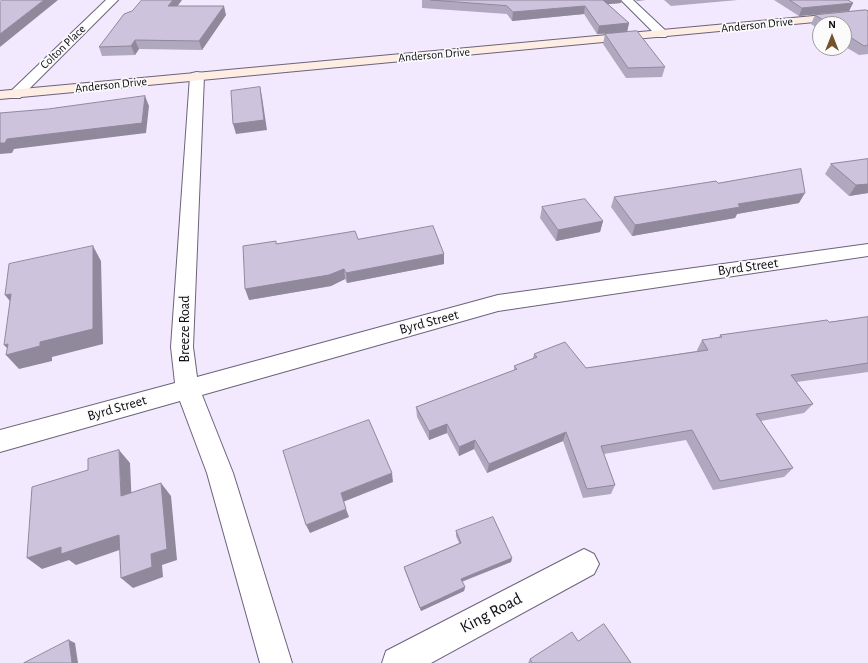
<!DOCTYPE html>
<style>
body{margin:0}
#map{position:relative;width:868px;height:663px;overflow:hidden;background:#f2e9ff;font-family:"Alegreya Sans",sans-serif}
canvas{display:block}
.north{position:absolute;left:812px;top:16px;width:40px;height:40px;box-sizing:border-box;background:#fbfbfb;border:1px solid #9c9b9e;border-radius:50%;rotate:0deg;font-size:11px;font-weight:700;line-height:16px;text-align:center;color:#0d0a12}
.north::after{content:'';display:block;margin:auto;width:14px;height:18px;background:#76512d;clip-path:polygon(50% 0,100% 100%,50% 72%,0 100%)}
</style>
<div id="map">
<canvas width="868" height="663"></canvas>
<div class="north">N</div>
</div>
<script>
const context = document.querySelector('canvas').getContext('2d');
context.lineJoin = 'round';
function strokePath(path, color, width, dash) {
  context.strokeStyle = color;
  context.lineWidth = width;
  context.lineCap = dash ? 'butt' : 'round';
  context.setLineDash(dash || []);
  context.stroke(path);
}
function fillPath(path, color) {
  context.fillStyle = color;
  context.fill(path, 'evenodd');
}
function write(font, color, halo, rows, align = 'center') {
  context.font = font + ' "Alegreya Sans",sans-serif';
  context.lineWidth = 3.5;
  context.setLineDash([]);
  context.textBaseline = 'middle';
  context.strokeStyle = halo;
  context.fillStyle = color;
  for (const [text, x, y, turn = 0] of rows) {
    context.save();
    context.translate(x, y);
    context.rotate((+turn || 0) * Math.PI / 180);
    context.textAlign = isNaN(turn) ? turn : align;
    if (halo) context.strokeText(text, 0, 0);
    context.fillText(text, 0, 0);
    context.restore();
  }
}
const street = new Path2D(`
 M106,0h12l-98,98h-10l-2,-3 2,-3z
 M621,0h12l33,31 2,3 -2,3h-8z
 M197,72l5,1 2,3 -11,271 4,30 301,-82 370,-51v12l-370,55 -296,84 31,78 59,190h-32l-53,-190 -27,-72 -180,51v-22l175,-47 -4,-36 19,-271 2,-3z
 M584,549l10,5 5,10 -5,10 -163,89h-49l4,-12z`);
const secondary = new Path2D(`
 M868,11v6l-868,82v-8z`);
const wall = new Path2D(`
 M422,0h200l-1,3 -13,1 21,19 -2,9 -30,2 -13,-20 -72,7 -5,-7 -85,-6z
 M664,0h74l-67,6z
 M774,0h74l5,3 -4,8 -50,5z
 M177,6l49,9 -24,35 -63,-1 -4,6 -33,1 -3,-9z
 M868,11v43l-9,1 -15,-9v-22h-24v6l-9,-6 4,-9z
 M605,34l60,33 -3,10 -36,1 -23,-34z
 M868,159v34l-19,3 -24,-22 6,-10z
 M718,183l81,20 -62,11 -2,4 -103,18 -21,-29 3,-10z
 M542,207l61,14 -3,11 -44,9 -16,-23z
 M358,239l86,25 -97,19 -2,-4 -14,7 -82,14 27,-59v3z
 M868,317v55l-71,10 16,22 -9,9 -43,8 32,47 -9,9 -71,13 -27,-50 -82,14 11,31 -4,9 -28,4 -20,-57 -76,32 -13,-24 -15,7 -12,-23 -18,7 -12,-23 -1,-10 98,-37v-4l19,-8 1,-4 52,14 111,-17v-1l5,-10 17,-3 1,-2 109,-13z
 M456,531l56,27 -1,4 -49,20 3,5 -1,4 -43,20 -16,-40 -1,-4 55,-24 -3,-7z
 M578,641l53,22h-103l2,-4z`);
const shadedWall = new Path2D(`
 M44,0h14l-58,47v-13z
 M173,0h9l-11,15 -3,-9z
 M599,0h23l-1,3 -23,2z
 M637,0h9l-10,1z
 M853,3l-4,8 -50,5 3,-8z
 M224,6l2,9 -24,35 -3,-9z
 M585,6l-1,8 -72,7 1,-9z
 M629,23l-2,9 -30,2 2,-8z
 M135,40l4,9 -4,6 -4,-9z
 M260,87l2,10 5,33 -31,4 -3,-10z
 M145,96l4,10 -3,27 -132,16 -2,4 -12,1v-11l7,-4z
 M868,184v9l-19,3 7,-11z
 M805,193l-6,10 -62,11 -2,4 -103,18 3,-11 103,-21z
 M603,221l-3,11 -44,9 2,-11z
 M93,246l8,15 2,83 -51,13v4l-33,8 -13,-14 6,-2 -8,-8 4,-1 32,-2z
 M444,254v10l-97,19 -1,-10z
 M344,269l1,10 -14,7 -82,14 -4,-11z
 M11,294l6,16 -12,-15z
 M447,424v9l-18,7v-9z
 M566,432l-3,9 -76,32 2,-9z
 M475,440l-1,9 -15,7v-9z
 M119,450l11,13 2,45 -11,-12z
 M392,473l1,9 -50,20 -2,-9z
 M161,483l10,13 6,64 -15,5 1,12 -30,11 -12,-10z
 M346,509l3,8 -39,16 -4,-8z
 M119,535l12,11 -55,19 -7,-5 -27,9 -15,-11 34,-11z
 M512,558l-1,4 -51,20 1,-3z
 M465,587l-1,4 -43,20 -1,-3z
 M69,640l6,3 3,20h-6z`);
const building = new Path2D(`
 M2,0h42l-44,34v-32z
 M142,0h31l-5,6h56l-25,35 -64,-1 -4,6 -32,1 25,-33 8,-3z
 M431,0h172l26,23 -30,3 -14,-20 -72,6 -6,-6z
 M790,0h58l5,3 -51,5z
 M866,10l2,1v34l-4,1 -20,-13v-9h-14l-15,-9z
 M637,31l28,36 -37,1 -23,-34z
 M260,87l4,33 -31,4 -2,-33z
 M145,96l-3,27 -135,16 -2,4h-5v-30l48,-4z
 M868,159v25l-12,1 -25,-21z
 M801,169l4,24 -67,11 2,3 -105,18 -21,-28 102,-16 2,2z
 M585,199l18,22 -45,9 -16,-23z
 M433,226l11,28 -98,19 -2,-4 -15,6 -84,14 -2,-43 33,-5v3l79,-13 3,8z
 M93,246v83l-53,13v4l-34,9 2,-11 -4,1 7,-51 -6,1 4,-31z
 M868,317v46l-77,12 22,29 -57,10 37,54 -73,13 -28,-51 -91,16 14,39 -28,4 -21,-57 -77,32 -14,-24 -16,7 -12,-23 -18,7 -13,-24 101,-38 -3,-3 23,-9 -3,-3 31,-12 21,26 122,-18 -6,-10 20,-3 -2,-2 107,-15 2,2z
 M369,420l23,53 -51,20 5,16 -40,16 -23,-74z
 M119,450l2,46 40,-13 6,66 -16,5 1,13 -31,11 -2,-43 -58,19v-7l-34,11 5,-71 56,-17v-11z
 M493,517l19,41 -51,21 4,8 -45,21 -16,-41 57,-24 -5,-12z
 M604,624l27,39h-99l-2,-4 42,-27 6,9z
 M69,640l3,23h-48z`);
const farStreetnames = [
 ["Anderson Drive",757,25,-6],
 ["Colton Place",63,47,-44],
 ["Anderson Drive",434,55,-5],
 ["Anderson Drive",111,85,-6]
];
const streetNames = [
 ["Byrd Street",748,267,-8],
 ["Byrd Street",429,322,-15],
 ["Breeze Road",185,329,-90],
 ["Byrd Street",117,408,-16]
];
const nearStreetnames = [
 ["King Road",491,613,-28]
];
strokePath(street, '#6c637a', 2);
strokePath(secondary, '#6c637a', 2);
fillPath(street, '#fff');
fillPath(secondary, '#fdede2');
fillPath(wall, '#b0a8be');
fillPath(shadedWall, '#90889b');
fillPath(building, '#cdc3dd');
strokePath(building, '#90889b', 1);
write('12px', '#0d0a12', '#fbfbfb', farStreetnames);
write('14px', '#0d0a12', '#fbfbfb', streetNames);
write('17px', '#0d0a12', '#fbfbfb', nearStreetnames);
</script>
